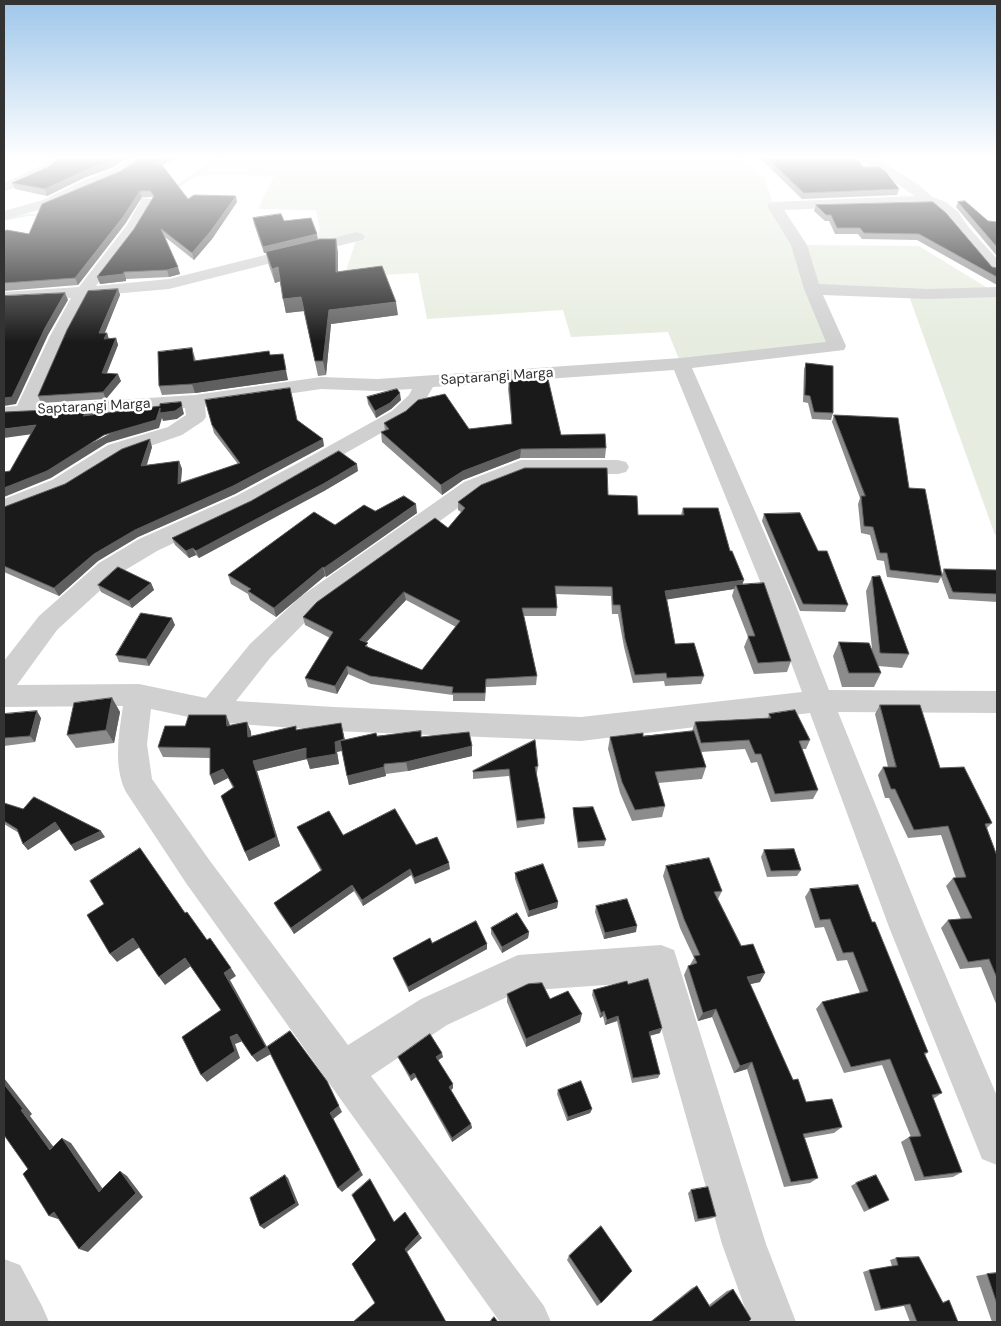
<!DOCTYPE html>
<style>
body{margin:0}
#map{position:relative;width:1001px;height:1326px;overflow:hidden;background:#fff;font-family:"DM Sans",sans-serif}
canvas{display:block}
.frame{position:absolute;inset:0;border:5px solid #333;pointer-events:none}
</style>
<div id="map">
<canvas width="1001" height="1326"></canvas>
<div class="frame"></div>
</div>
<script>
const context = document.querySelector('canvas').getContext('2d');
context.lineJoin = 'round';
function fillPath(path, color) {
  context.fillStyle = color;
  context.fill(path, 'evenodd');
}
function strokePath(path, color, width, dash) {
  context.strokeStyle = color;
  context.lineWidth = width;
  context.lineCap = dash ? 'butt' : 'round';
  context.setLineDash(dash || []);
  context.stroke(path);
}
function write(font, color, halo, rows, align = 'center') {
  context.font = font + ' "DM Sans",sans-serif';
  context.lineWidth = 5;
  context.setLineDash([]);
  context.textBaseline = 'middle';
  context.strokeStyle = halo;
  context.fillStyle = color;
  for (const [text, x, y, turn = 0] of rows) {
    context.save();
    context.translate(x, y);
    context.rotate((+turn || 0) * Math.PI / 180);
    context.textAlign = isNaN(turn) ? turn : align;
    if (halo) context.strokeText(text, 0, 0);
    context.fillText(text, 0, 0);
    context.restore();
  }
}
const green = new Path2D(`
 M224,156h516l24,21 10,29 25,39 120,1 75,46h3v243h-2l-87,-242 -95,-4 24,57 -156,18 -13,-32 -97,5 -8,-27 -136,9 -9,-46 -74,4 13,-40 -42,9 5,-18 -4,-18 -58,-1 16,-33 -61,-2 -21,4 16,-13z`);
const stream = new Path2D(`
 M220,156h6l-46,31 -49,17 -4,-1 49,-18z
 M49,213h2v2l-23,1 -24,5v-2l24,-5z`);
const minor = new Path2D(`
 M54,156h15l-19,16 -46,20v-9l36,-17z
 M137,156h16l-31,20 -25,9 -44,21 -49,14v-9l39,-11 44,-21 25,-9z
 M856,156h16l46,28 14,13 14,5 12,10 12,17 27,30v15l-6,-2c-10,-12 -21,-23 -31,-36 -12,-14 -17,-25 -34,-32l-142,6 23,35 12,39 109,5 69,-2v10l-69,2 -105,-4 23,51 -2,4 -152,18 98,223 39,99 168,1v22l-159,-1 87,215 72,169v69l-15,-6 -93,-232 -79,-214 -229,28 -247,-10 -122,-9 -61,-13 -4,35 5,35 58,82 138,184 73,-46 97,-44 143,-10 13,5 92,294 30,78h-46l-28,-78 -74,-262 -128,9 -73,34 -76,51 173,230 7,16h-51l-314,-439 -60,-91c-13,-26 -7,-58 -3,-86l-119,1v-46l35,-45 60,-53 40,-24 97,-43 64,-34 92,-51 17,-16 3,-6 -35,2 -56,-2 -116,17 1,11 -3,4 -21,14 -58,20 -56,35 -64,24v-15l48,-19 56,-35 60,-18 18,-12 -1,-7 -181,11v-12l13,-1 33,-70 21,-38 -67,4v-10l75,-5 48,-62 15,-26h10l2,3c-15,31 -38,56 -58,84l73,-7 188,-47 5,2 3,3 -3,3 -193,49 -80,7 -21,40 -30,69 157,-10 126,-18 56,2 304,-21 145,-16 -22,-53 -13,-44 -24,-39 2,-3 5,-1 141,-6zM674,370l90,221 38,101 -221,25 -247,-10 -98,-6 34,-43 48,-49 162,-117 44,-18h94l8,-2 3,-5 -3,-5 -8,-2h-97l-57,22 -164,115 -50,47 -44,54 -67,-14 -122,1 40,-55 60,-55 40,-24 95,-45 154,-87 18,-17 9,-15z
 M4,1259l16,6 22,41 7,16h-45z`);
const wall = new Path2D(`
 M757,156h98l8,11 36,22 -2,6 -95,4 -36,-35z
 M162,166l26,33 49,3 -25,37 -18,21 -29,-23 15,37 -11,3 -43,2v2l-26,3 53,-86 -1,-1h-10l-17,27 -47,61 -74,6v-60l25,3z
 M48,167l63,1 -25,9 -39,19 -32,-7 -3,-6z
 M933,202l59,65 5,1v17l-80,-45 -55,-1 -4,-5h-23l-6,-13h-4l-11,-10 2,-6z
 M958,202l30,19 9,1v34l-41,-49z
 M253,218l31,3 34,19 20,12v19l60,44 -67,9 -5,51 -8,1 -14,-65 -18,2 -6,-32 -5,2 -6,-17 -3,-13h-2l-10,-29z
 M118,289l2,6 -16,38h3l2,6 7,-1 2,7 -11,28 14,8 -15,18 -65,4 -3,-7z
 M192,348l4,13 74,-6 18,25 -93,13 -33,2 -3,-9z
 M806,363l27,50 -2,7 -19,-1 -4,-16 -5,-1 1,-33z
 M509,380l52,55 45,13 -1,10h-85l-57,22 -21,15 -60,-53 -1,-10 4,-1 -1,-8 85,6 43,-5 -4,-35z
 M367,397l34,3 -10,9 -15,9 -8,-14z
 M205,400l92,20 27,26 -89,48 -97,43 -40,24 -39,35 -55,-24v-65l61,-23 87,-37 -5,18 32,-4 3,8 -1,13 57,-18 -24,-31z
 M834,415l75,73 33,86 2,-5 53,1v32l-48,-3 -8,-22 -3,6 -51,-6 -3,-16 -7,-1 -7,-25 -9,-2 -3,-29 2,-6 -28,-76z
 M358,471l-34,20 -125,67 -3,-3 -7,3 -14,-13 -3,-7z
 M608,495l30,20h43l2,-7 47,43 12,33 49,77 -4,11 -33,2 -10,-27 4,-10 -16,-41 2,-7 -67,10 8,45 29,32 -3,8 -36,2 -1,-5 -31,2 -9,-36 -6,-33h-6l-1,-18 -55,-2 1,14 -1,8h-32l13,60 -1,9 -50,2 -1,14h-32v-6l-82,-11 -23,-10 -11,20 -29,-7 -3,-9 25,-40 -25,-13 -2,-8 145,-89 13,-16 -3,-2v-8zM406,600l50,27 -34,43 -54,-23 -2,-5z
 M375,511l42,2 -91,64 -1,-1 -49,41 -26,-17 -2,-6 -17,-10 -3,-9 107,-50z
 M764,514l54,37 30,54 -3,7 -45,-1 -38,-90z
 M872,577l37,77 -7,14 -24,-2 3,7 -7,14h-32l-9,-31 6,-14 33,7 -6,-58z
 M151,583l3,7 -22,18 -31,-16 -3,-7z
 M175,625l-26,41 -30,-4 -3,-7z
 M112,698l8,14 -6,31 -38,5 -9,-13z
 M880,705l112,118 -5,5 10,28v150l-16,-39 -21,2 -19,-41 7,-8 13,-1 -15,-33 7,-8h3l-15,-43 -33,3 -19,-40h-4l-7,-23 5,-8h5l-13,-53z
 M4,714l37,4 -6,24 -31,4z
 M769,714l41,26 -4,9h-4l16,41 -5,9 -42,3 -14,-40 -6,1 -6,-14 -44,3 5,15 -4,12 -44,4 7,23 -3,11 -30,4 -12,-28 -12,-44 2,-12 33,-1 49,-5 3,-9 73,-4z
 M247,722l4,10v4l46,-6 48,10 32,-4 44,1 51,9v10l-64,15 -22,3v2l-37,9 -7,-34 -5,1 2,12 -29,5 -3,-10 -50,12 23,75 -31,15 -4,-9 -12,-64 -5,-10 -14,7 -4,-27 -47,-1 -5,-10 72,-22z
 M538,766l-1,7h-1l9,45 -1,6 -27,4 -8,-52 -36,3v-8z
 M4,803l101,34 -30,14 -15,-22 -32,21 -5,-6 -4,-11 -15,-9z
 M573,808l33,32 -2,6 -26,2 -5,-34z
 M297,827l46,8 73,10 34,24 -35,15 -4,-9 -48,31 -9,-15 -60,43 -17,-25 -3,-6 47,-32 -21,-38z
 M764,850l37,20 -4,6 -30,1 -6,-20z
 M666,866l56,25 -4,8 42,83 -10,2 43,96 13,22 36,25 -8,6 -29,5 13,40 -8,5 -26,4 -37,-118 -13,4 -22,-56 -14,4 -14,-46 4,-9 2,-1 4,-7 -14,-30 -17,-52z
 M515,873l43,29 -1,6 -29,9 -13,-38z
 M810,889l62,33 56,130 -3,3 17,38 -9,6 29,73 -9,5 -38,4 -14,-39 8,-5h2l-29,-72 -38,8 -28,-64 6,-7 38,-9 -13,-33 -10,1 -13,-34 -9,1 -10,-31z
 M596,906l40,26 -32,7 -9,-27z
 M491,928l38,4 -1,6 -26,15 -11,-19z
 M432,943l55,1v5l-78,43 -14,-29 -2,-5z
 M628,984l32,49 -10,3 10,38 -2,4 -26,5 -15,-62 -12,4 -2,-9 -3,2 -8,-23 1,-5z
 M507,994l73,28 -54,25 -19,-45z
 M398,1057h45l-5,3 15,28 -2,2 20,34 1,4 -20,14 -36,-65 -5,4 -11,-20z
 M558,1090l34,19 -2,4 -23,8 -10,-27z
 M856,1183l33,17 -25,12 -13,-26z
 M691,1190l25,26 -3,2 -18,4 -7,-29z
 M569,1256l32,47 -4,3 -30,-46z
 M896,1258l47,44 6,-2 9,22h-48l-6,-16 -29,5 -12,-39 6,-2 23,-4 -2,-6z
 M997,1273v49h-5l-16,-46 11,-2z
 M697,1286l12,19 18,-14 6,-2 15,33h-98l42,-34z`);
const shadedWall = new Path2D(`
 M119,156h13l-21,12 -25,9 -39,19 -2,-7 39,-18z
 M166,156h14l-27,14 -1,-6z
 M140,191l2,6 -17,27 -47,61 -3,-7z
 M236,196l1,6 -25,37 -18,21 -2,-7z
 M317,234l1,6 -54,13 -1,-6z
 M336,239l2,13v33l-2,-13z
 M178,267l2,7 -11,3 -2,-7z
 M278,267l3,14 -6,2 -3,-14z
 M124,272l2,7v2l-26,3 -3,-7z
 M118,289l2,6 -18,45 -3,-7z
 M65,293l3,7 -20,35 -32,69 -12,2v-8z
 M301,297l3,14 -18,2 -3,-14z
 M396,302l2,13 -67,9 -5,51 -3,-14 6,-51z
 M107,333l2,7 -5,-1z
 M116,338l2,7 -14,35 -2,-7z
 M286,370l2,10 -93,13 -3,-9z
 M118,374l3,7 -15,18 -3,-7z
 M400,393l1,7 -10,9 -15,9 -1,-7z
 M181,402l3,12 -7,5 -14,2 -1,-3 -3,10 -52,15 -56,35 -47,19v-9l156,-80z
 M90,408l3,7 -10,1z
 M36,425l4,8 -36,5v-9z
 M150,439l2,8 -8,26 -3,-7z
 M323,439l1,7 -89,48 -97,43 -40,24 -39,35 -5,-8 40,-34 41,-24z
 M521,449l-1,9 -57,22 -21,15 -1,-10 22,-14z
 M179,461l3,8 -2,22 -2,-7z
 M357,464l1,7 -34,20 -125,67 -3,-7z
 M416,504l1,9 -91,64 -2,-9z
 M193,548l3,7 -7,3 -3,-7z
 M323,567l2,9 -49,41 -2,-9z
 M744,580l-3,8 -5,-3 -2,4 -70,11 1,-9z
 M151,583l3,7 -22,18 -3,-7z
 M404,592l2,8 -45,48 -1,-8z
 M172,618l3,7 -26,41 -3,-7z
 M347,666l1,8 -11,20 -2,-8z
 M112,698l8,14 -6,31 -8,-13z
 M37,711l4,7 -6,24 -5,-6z
 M226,715l4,10 -3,1z
 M247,722l4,10 1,15 -4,-10z
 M341,723l6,26 -10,3 2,12 -29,5 -3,-10 -50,12 23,75 -31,15 -4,-9 8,-91 82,-19z
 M472,746v10l-64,15 -2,-9z
 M384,767l2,9 -37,9 -2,-9z
 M223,769l5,9 -14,7 -4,-10z
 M55,822l5,7 -32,21 -5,-6z
 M101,831l4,6 -30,14 -4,-6z
 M449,863l1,6 -35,15 -1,-6z
 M410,869l1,6 -48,31 -1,-6z
 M352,885l2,6 -60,43 -3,-6z
 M558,902l-1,6 -29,9 1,-6z
 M637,926l-1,6 -32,7 1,-6z
 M529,932l-1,6 -26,15v-6z
 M133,938l7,9 -23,15 -7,-8z
 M487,944v5l-78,43 -1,-5z
 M185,958l6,8 -26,19 -6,-8z
 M231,968l5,8 -6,4 41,74 -14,8 -5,-6 -28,-83z
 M765,973l-5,9 -18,4 5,-9z
 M716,1009l-4,8 -14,4 5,-8z
 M604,1011l-1,5 -3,2 1,-5z
 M582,1014l-2,8 -54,25v-8z
 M618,1016l-1,5 -12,4 2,-5z
 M662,1028l-2,5 -13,3 2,-4z
 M237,1034l6,7 -8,3 5,14 -33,24 -6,-7 29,-38z
 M442,1053l1,4 -6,4 -1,-4z
 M752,1062l-5,7 -13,4 6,-7z
 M414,1073l2,4 -5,4 -1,-5z
 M4,1078l28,36 -2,2 29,38 -9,-4 -29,-40 -17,-26z
 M453,1084v4l-3,3 -1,-4z
 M330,1088l12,24 -9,7 30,56 -21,17 -4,-4 -8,-75z
 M592,1109l-2,4 -23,8 1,-4z
 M471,1124l1,4 -20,14v-4z
 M62,1138l9,5 36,52 -8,-3z
 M120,1171l7,5 16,21 -55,55 -9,-3z
 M285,1175l3,3 11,27 -35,24 -4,-3z
 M54,1212l9,3 -5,4 -9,-3z
 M419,1234l3,4 -15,14 39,70 -41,-73z`);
const building = new Path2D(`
 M63,156h56l-10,6 -25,9 -39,18 -33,-6 36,-16 12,-9z
 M143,156h23l-14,8 10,1 26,34 6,-4 42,1 -26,36 -18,21 -31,-24 17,38 -11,3 -43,2 -1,2 -26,3 37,-48 20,-33 -4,-5h-10l-17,26 -48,61 -71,5v-52l3,-1 22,4 13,-30 79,-33z
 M765,156h90l8,11h16l6,4 14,18 -95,4z
 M965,201l23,20 9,1v25l-39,-45z
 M933,202l13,11 46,54 5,1v9l-78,-43 -55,-1 -4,-5h-23l-6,-13h-5l-10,-10z
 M281,214l3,7 27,-3 6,16 -54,13 -10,-29z
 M320,239h16v33l46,-6 14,36 -67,8 -6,51h-8l-14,-64 -18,2 -5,-32 -6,2 -6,-17z
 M118,289l-19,44h8l-3,6 12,-1 -14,35 16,1 -15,18 -65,4 29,-66 21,-39z
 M65,293l-20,35 -33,69 -8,1v-102z
 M192,348l2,13 75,-10 1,4 13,-1 3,16 -94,14 -33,2 -1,-34z
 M806,363l27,3v47l-19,-1 -4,-16 -5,-1z
 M548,379l13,56 44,-1 1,14 -85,1 -58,22 -22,14 -60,-53 8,-3 -5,-6 22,-12 12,-11 27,-6 24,35 43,-5 -3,-44z
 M290,388l7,32 26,19 -90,47 -98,44 -41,24 -40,34 -50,-22v-59l61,-23 57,-35 28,-10 -9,27 38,-5 -1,23 62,-21 -28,-38 -7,-25z
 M397,389l3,4 -10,10 -15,8 -8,-14z
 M181,402l1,4 -7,5 -15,2v-5l-4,12 -52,15 -57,36 -43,17v-16l6,-1 26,-46 -32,4v-17l86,-4 -7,8 77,-10v-2z
 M834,415l64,3 11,70 16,1 17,87 -52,-6 -3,-17h-7l-7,-26 -9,-1 -3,-30h4z
 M339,451l18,13 -34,20 -127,67 -3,-3 -7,3 -14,-13 79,-37z
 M525,468h82l1,27 29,1 1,19h46l-1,-7h35l12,43h2l12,29 -79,11 10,53 19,-1 10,33 -37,2 -1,-5 -31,2 -10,-36 -5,-34h-7l-1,-18 -57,-1 2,22h-35l15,68 -51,3 -1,14h-33l1,-6 -83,-11 -23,-10 -12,20 -30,-8 28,-46 -30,-15 14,-15 118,-84 13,10 17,-20 -7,-6 23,-17zM404,592l56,29 -38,49 -57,-24 3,-3 -8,-3z
 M404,496l12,8 -92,64 -1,-1 -49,41 -26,-17 3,-2 -23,-14 86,-63 21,13 29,-20 11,6z
 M800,513l18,38h9l21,54 -45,-1 -39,-90z
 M118,567l33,16 -22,18 -31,-16z
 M944,569l53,1v24l-44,-2z
 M880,576l29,78 -29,-1 -8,-76z
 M764,583l27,78 -33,2 -10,-27h7l-19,-51z
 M141,613l31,5 -26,41 -30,-4z
 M839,642l30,1 12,30h-32z
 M112,698l-6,32 -39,5 7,-32z
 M880,705h40l20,63 24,-1 28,56 -7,1 12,32v122l-8,-19 -21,3 -20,-42 24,-2 -19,-40 13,-1 -18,-51 -34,4 -19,-41h-4l-8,-22h13z
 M795,710l15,30 -11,1 19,49 -43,4 -14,-40h-6l-6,-14 -48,3 -6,-21 76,-4 -2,-4z
 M37,711l-7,25 -26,2v-24z
 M189,715h37l1,11 20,-4 1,15 48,-11v4l45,-7 3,16 -9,3 1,12 -30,5v-11l-53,13 23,76 -31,15 -24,-56 13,-9 -11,-18 -13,6v-27l-52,-1 7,-21h20z
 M421,731v6l48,-5 3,14 -66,16 -22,2v3l-37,9 -7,-35 36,-8 1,3z
 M694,731l12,36 -51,5 10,34 -30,4 -13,-28 -12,-45 33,-4v3z
 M535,740l3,26 -3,1 10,51 -28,3 -8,-52 -36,3v-1z
 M34,797l67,34 -30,14 -16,-23 -32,22 -6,-15 -13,-8v-18l19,6z
 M593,807l13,33 -28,2 -5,-34z
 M395,809l21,36 21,-8 12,26 -35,15 -4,-9 -48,31 -10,-15 -61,43 -17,-25 48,-33 -25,-43 32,-16 14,24z
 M140,848l45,65 2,-1 20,28 3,-2 21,30 -7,5 42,74 -14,9 -15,-22 -7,3 5,14 -34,24 -19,-38 39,-27 -36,-52 -26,19 -26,-39 -23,16 -23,-39 17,-11 -14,-23z
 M794,849l7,21 -30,1 -7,-21z
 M709,858l13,33 -8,1 27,54 12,-2 12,29 -18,4 46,103 5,-1 8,23 26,-3 10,28 -39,7 15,44 -27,4 -39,-120 -12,4 -24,-57 -13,4 -15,-47 9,-3 -3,-7 6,-1 -16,-36 -18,-53z
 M543,864l15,38 -29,9 -14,-38z
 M858,885l14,37h3l53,130 -4,1 18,40 -10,2 30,77 -38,5 -15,-40 12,-1 -31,-77 -39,8 -29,-65 46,-11 -15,-39 -10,1 -13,-34 -10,1 -10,-31z
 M627,899l10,27 -32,7 -9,-27z
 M517,913l12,19 -27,15 -11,-19z
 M476,921l11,23 -79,43 -15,-29 37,-20 2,5z
 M648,979l14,49 -13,4 11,42 -27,4 -15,-62 -11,4 -3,-9 -3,2 -8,-23 34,-9 1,3z
 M542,983l8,16 18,-8 14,23 -56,25 -19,-45 21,-10z
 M290,1031l37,50 12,25 -9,7 30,57 -22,18 -71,-141z
 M430,1034l12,19 -6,4 17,27 -4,3 22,37 -19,14 -38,-65 -4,3 -12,-19z
 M581,1081l11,28 -24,8 -10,-27z
 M4,1084l19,25 -2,1 29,40 12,-12 37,54 21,-21 16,22 -57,56 -25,-37 -5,4 -26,-42 5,-5 -24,-34z
 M285,1175l11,28 -36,23 -10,-28z
 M876,1175l13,25 -20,9 -13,-26z
 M370,1179l24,43 11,-10 14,22 -14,15 41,73h-93l22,-19 -23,-39 24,-24 -24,-45z
 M708,1187l8,29 -18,3 -7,-29z
 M601,1226l31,45 -31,32 -32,-47z
 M919,1257l24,46 6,-3 9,22h-41l-7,-18 -29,5 -12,-39 29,-5 -2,-7z
 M997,1273v31l-10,-30z
 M697,1286l13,21 23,-18 18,30 -3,3h-97z
 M494,1317l4,5h-8z`);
const farStreetnames = [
 ["Saptarangi Marga",497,377,-4],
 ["Saptarangi Marga",94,407,-3]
];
fillPath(green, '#e6ecdf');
fillPath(stream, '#cfe2ee');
fillPath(minor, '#d0d0d0');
fillPath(wall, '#8c8c8c');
fillPath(shadedWall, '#5f5f5f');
fillPath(building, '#1a1a1a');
strokePath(building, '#5f5f5f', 1);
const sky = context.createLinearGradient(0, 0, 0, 342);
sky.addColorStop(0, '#9ec6ea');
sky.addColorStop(0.46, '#fff');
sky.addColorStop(1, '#ffffff00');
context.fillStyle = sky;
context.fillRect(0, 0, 1001, 342);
write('14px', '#333', '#fff', farStreetnames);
</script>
